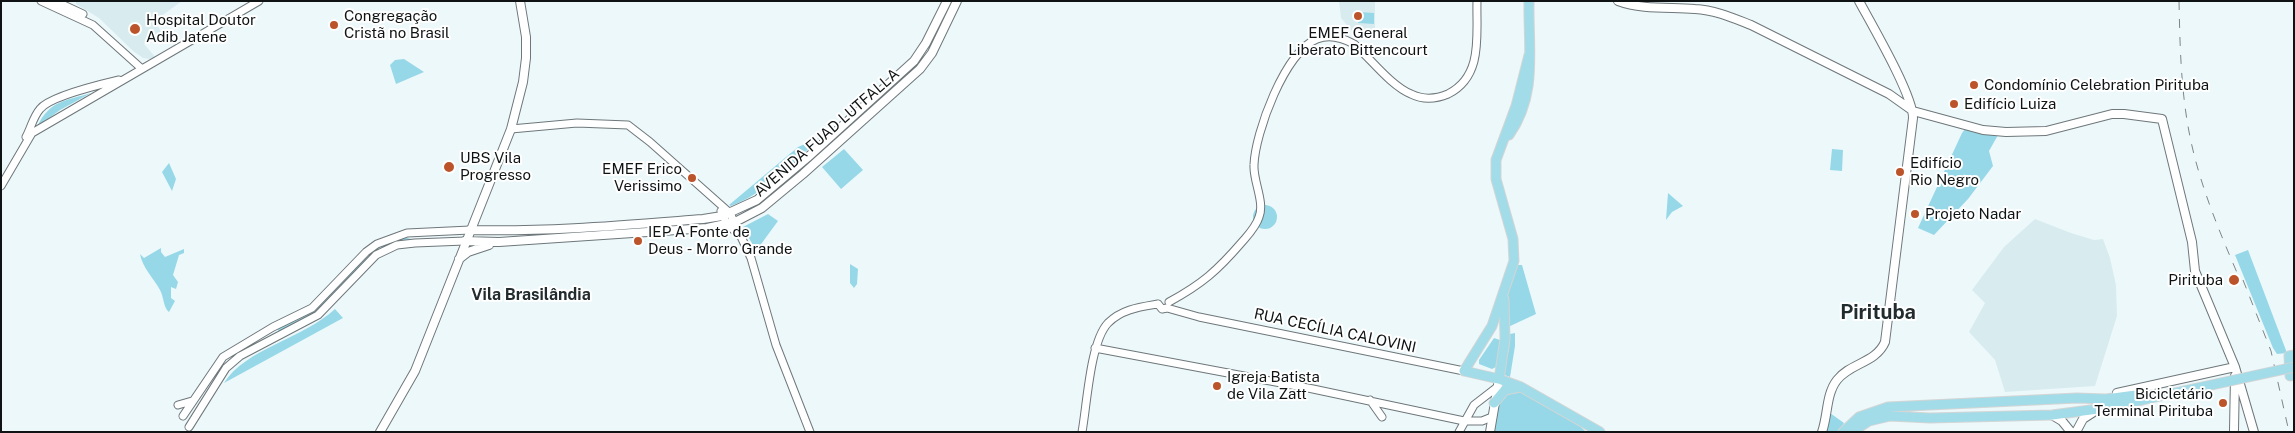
<!DOCTYPE html>
<meta charset="utf-8">
<style>
body{margin:0}
#map{position:relative;width:2295px;height:433px;overflow:hidden;background:#edf8fb;font-family:"Public Sans",sans-serif}
canvas{display:block}
.frame{position:absolute;inset:0;border:2px solid #0f1314;pointer-events:none}
</style>
<div id="map">
<canvas width="2295" height="433"></canvas>
<div class="frame"></div>
</div>
<script>
const context = document.querySelector('canvas').getContext('2d');
context.lineJoin = 'round';
function fillPath(path, color) {
  context.fillStyle = color;
  context.fill(path, 'evenodd');
}
function strokePath(path, color, width, dash) {
  context.strokeStyle = color;
  context.lineWidth = width;
  context.lineCap = dash ? 'butt' : 'round';
  context.setLineDash(dash || []);
  context.stroke(path);
}
function write(font, color, halo, rows, align = 'center') {
  context.font = font + ' "Public Sans",sans-serif';
  context.lineWidth = 4;
  context.setLineDash([]);
  context.textBaseline = 'middle';
  context.strokeStyle = halo;
  context.fillStyle = color;
  for (const [text, x, y, turn = 0] of rows) {
    context.save();
    context.translate(x, y);
    context.rotate((+turn || 0) * Math.PI / 180);
    context.textAlign = isNaN(turn) ? turn : align;
    if (halo) context.strokeText(text, 0, 0);
    context.fillText(text, 0, 0);
    context.restore();
  }
}
const built = new Path2D(`
 M76,1h106l-22,16 -2,9 3,6 -17,12 12,14 -6,1 -7,-1 -10,-7 -34,-33 -23,-14z
 M1339,1h36v31l-23,-1 -11,-13z
 M2035,219l36,14 23,7 9,-1 7,19 6,27 1,31 -22,70 -90,6 -10,-32 -26,-28 16,-29 -13,-13 32,-43z`);
const green = new Path2D(`
 M1359,12l15,1v11l-16,-1z
 M404,59l20,13 -28,12 -6,-19 5,-5z
 M91,93l-31,17 -23,17c13,-27 28,-26 54,-34z
 M1965,129l33,6 -9,16 4,15 -25,33 -34,36 -16,-7 44,-95z
 M821,137c-27,25 -55,56 -90,69l-2,-1 69,-58z
 M844,149l19,21 -22,19 -19,-22z
 M1832,149l11,1 -1,21 -12,-1z
 M169,163l7,16 -4,12 -10,-19z
 M1668,193l15,13 -11,6 -6,8z
 M1253 217a12 12 0 1 1 24 0a12 12 0 1 1-24 0Z
 M768,214l10,7 -22,30 -13,-24z
 M404,237l7,2 -29,9 -11,8 -48,51 -11,8 -32,17 -3,-3c14,-7 29,-13 41,-23 34,-29 40,-53 86,-69z
 M161,248v4l4,5 19,-8v4l-5,2 -6,20 5,7 -2,7 -5,-2v11l4,3 -6,11c-6,-5 -5,-15 -9,-22 -6,-11 -18,-23 -20,-36l4,4z
 M2248,250l39,103 -10,1 -4,-6 -38,-93z
 M850,264l8,5 -1,15 -3,4 -4,-5z
 M1518,265h4l14,49 -30,14c0,-24 0,-42 12,-63z
 M335,309l8,9 -119,65c21,-34 80,-45 111,-74z
 M1515,333v13l-5,31 -8,-3 7,-25 1,-15z
 M1494,338l6,2 1,4 -5,23 -4,2 -13,-5v-4z
 M1514,390l8,2 56,32 8,8h-92l6,-34z
 M1830,413l14,10 -5,9h-16z`);
const tertiary = new Path2D(`
 M41,1l52,24 49,44
 M55,1l28,13
 M511,129l66,-6 51,2 22,17 80,71 21,45 25,87 34,87
 M26,137c5,-9 7,-20 14,-28 10,-13 62,-25 79,-29
 M1,186l31,-53 227,-132
 M721,211l6,13 13,12
 M1169,302c33,-18 48,-31 73,-60 6,-7 14,-15 17,-25 6,-15 -6,-36 -5,-52 1,-32 31,-114 63,-126 12,-5 26,-1 37,5 16,14 37,42 57,50 12,6 25,5 37,0 36,-18 28,-60 29,-93
 M1158,304l4,5 5,-1 32,9 265,54
 M1095,348l218,41 151,32h18l10,-4
 M1370,400l12,17
 M178,405l14,-4
 M183,416l40,-59 50,-30 39,-19 54,-56 11,-8 30,-11 63,-3
 M189,427l37,-59 14,-12 78,-41 58,-60 21,-10 18,-2 50,-2
 M1082,432c5,-27 8,-90 26,-109 14,-14 32,-16 50,-19
 M1459,432l15,-27 22,-17`);
const secondary = new Path2D(`
 M1618,1c24,9 52,6 77,8 20,1 38,9 56,16l138,69 24,17 70,19 23,2 40,-1 66,-17h12l38,5 30,123 3,29 40,96 19,65
 M470,230c78,2 155,-5 233,-11l19,-3 35,-16 50,-42 107,-97 12,-18 21,-42
 M465,241l34,1 208,-14 28,-6 27,-14 41,-34 117,-105 12,-16 25,-52
 M459,259l9,-7 21,-7
 M2117,393l118,-26
 M2052,415l10,6 9,11
 M2234,430l1,-54
 M380,432l35,-61 96,-242 12,-47 3,-24v-21l-6,-36
 M1490,432l9,-53
 M1822,432c6,-17 4,-38 15,-52 13,-17 39,-17 48,-38l28,-224c0,-23 -41,-93 -54,-117
 M2076,432l7,-13 14,-9`);
const primary = new Path2D(`
 M1529,55l-13,51 -20,54v19l17,60 1,22 -22,65 -28,45 35,8 22,8 79,45
 M1509,135c29,-41 19,-86 20,-134
 M2294,355l-5,1 1,20 4,-1
 M1499,379l6,-40 -1,-40
 M1494,403l11,-13 15,-3
 M1843,432l16,-15 29,-10 189,-9 29,1 37,-5
 M1852,432l17,-11 21,-5 40,2 122,-3 46,-6 44,-9`);
const rail = new Path2D(`
 M2179,1c1,48 2,97 13,145 10,44 28,87 46,129
 M2243,280l28,71 18,81`);
const primaryBridge = new Path2D(`
 M2142,400l152,-33`);
const markers = [
 [1358,16,5,"#bb542a"],
 [334,25,5,"#bb542a"],
 [135,29,6,"#bb542a"],
 [1974,85,5,"#bb542a"],
 [1954,104,5,"#bb542a"],
 [449,167,6,"#bb542a"],
 [1900,172,5,"#bb542a"],
 [692,178,5,"#bb542a"],
 [1915,214,5,"#bb542a"],
 [638,241,5,"#bb542a"],
 [2234,280,6,"#bb542a"],
 [1217,386,5,"#bb542a"],
 [2223,403,5,"#bb542a"]
];
const poiNames = [
 ["Congregação",344,16],
 ["Cristã no Brasil",344,33],
 ["Hospital Doutor",146,20],
 ["Adib Jatene",146,37],
 ["EMEF General",1358,33,"center"],
 ["Liberato Bittencourt",1358,50,"center"],
 ["Condomínio Celebration Pirituba",1984,85],
 ["Edifício Luiza",1964,104],
 ["UBS Vila",460,158],
 ["Progresso",460,175],
 ["Edifício",1910,163],
 ["Rio Negro",1910,180],
 ["EMEF Erico",682,169,"right"],
 ["Verissimo",682,186,"right"],
 ["Projeto Nadar",1925,214],
 ["IEP A Fonte de",648,232],
 ["Deus - Morro Grande",648,249],
 ["Pirituba",2223,280,"right"],
 ["Igreja Batista",1227,377],
 ["de Vila Zatt",1227,394],
 ["Bicicletário",2213,394,"right"],
 ["Terminal Pirituba",2213,411,"right"]
];
const streetNames = [
 ["AVENIDA FUAD LUTFALLA",827,133,-41],
 ["RUA CECÍLIA CALOVINI",1335,331,12]
];
const neighbourhoodNames = [
 ["Vila Brasilândia",531,295]
];
const districtNames = [
 ["Pirituba",1878,313]
];
fillPath(built, '#d8ecf0');
fillPath(green, '#96d8e7');
strokePath(tertiary, '#6e777a', 9);
strokePath(secondary, '#6e777a', 10);
strokePath(primary, '#d4d5d5', 11);
strokePath(tertiary, '#fff', 7);
strokePath(secondary, '#fff', 8);
strokePath(primary, '#a2dce8', 9);
strokePath(rail, '#7d8486', 1, [9, 9]);
strokePath(primaryBridge, '#d4d5d5', 11, []);
strokePath(primaryBridge, '#a2dce8', 9);
for (const [x, y, r, color] of markers) {
  const dot = new Path2D();
  dot.arc(x, y, r, 0, 2 * Math.PI);
  context.fillStyle = color;
  context.fill(dot);
  strokePath(dot, '#fff', 2);
}
write('15px', '#0f1314', '#fff', poiNames, 'left');
write('15px', '#0f1314', '#fff', streetNames);
write('bold 16px', '#222b2d', '#fff', neighbourhoodNames);
write('bold 20px', '#222b2d', '#fff', districtNames);
</script>
